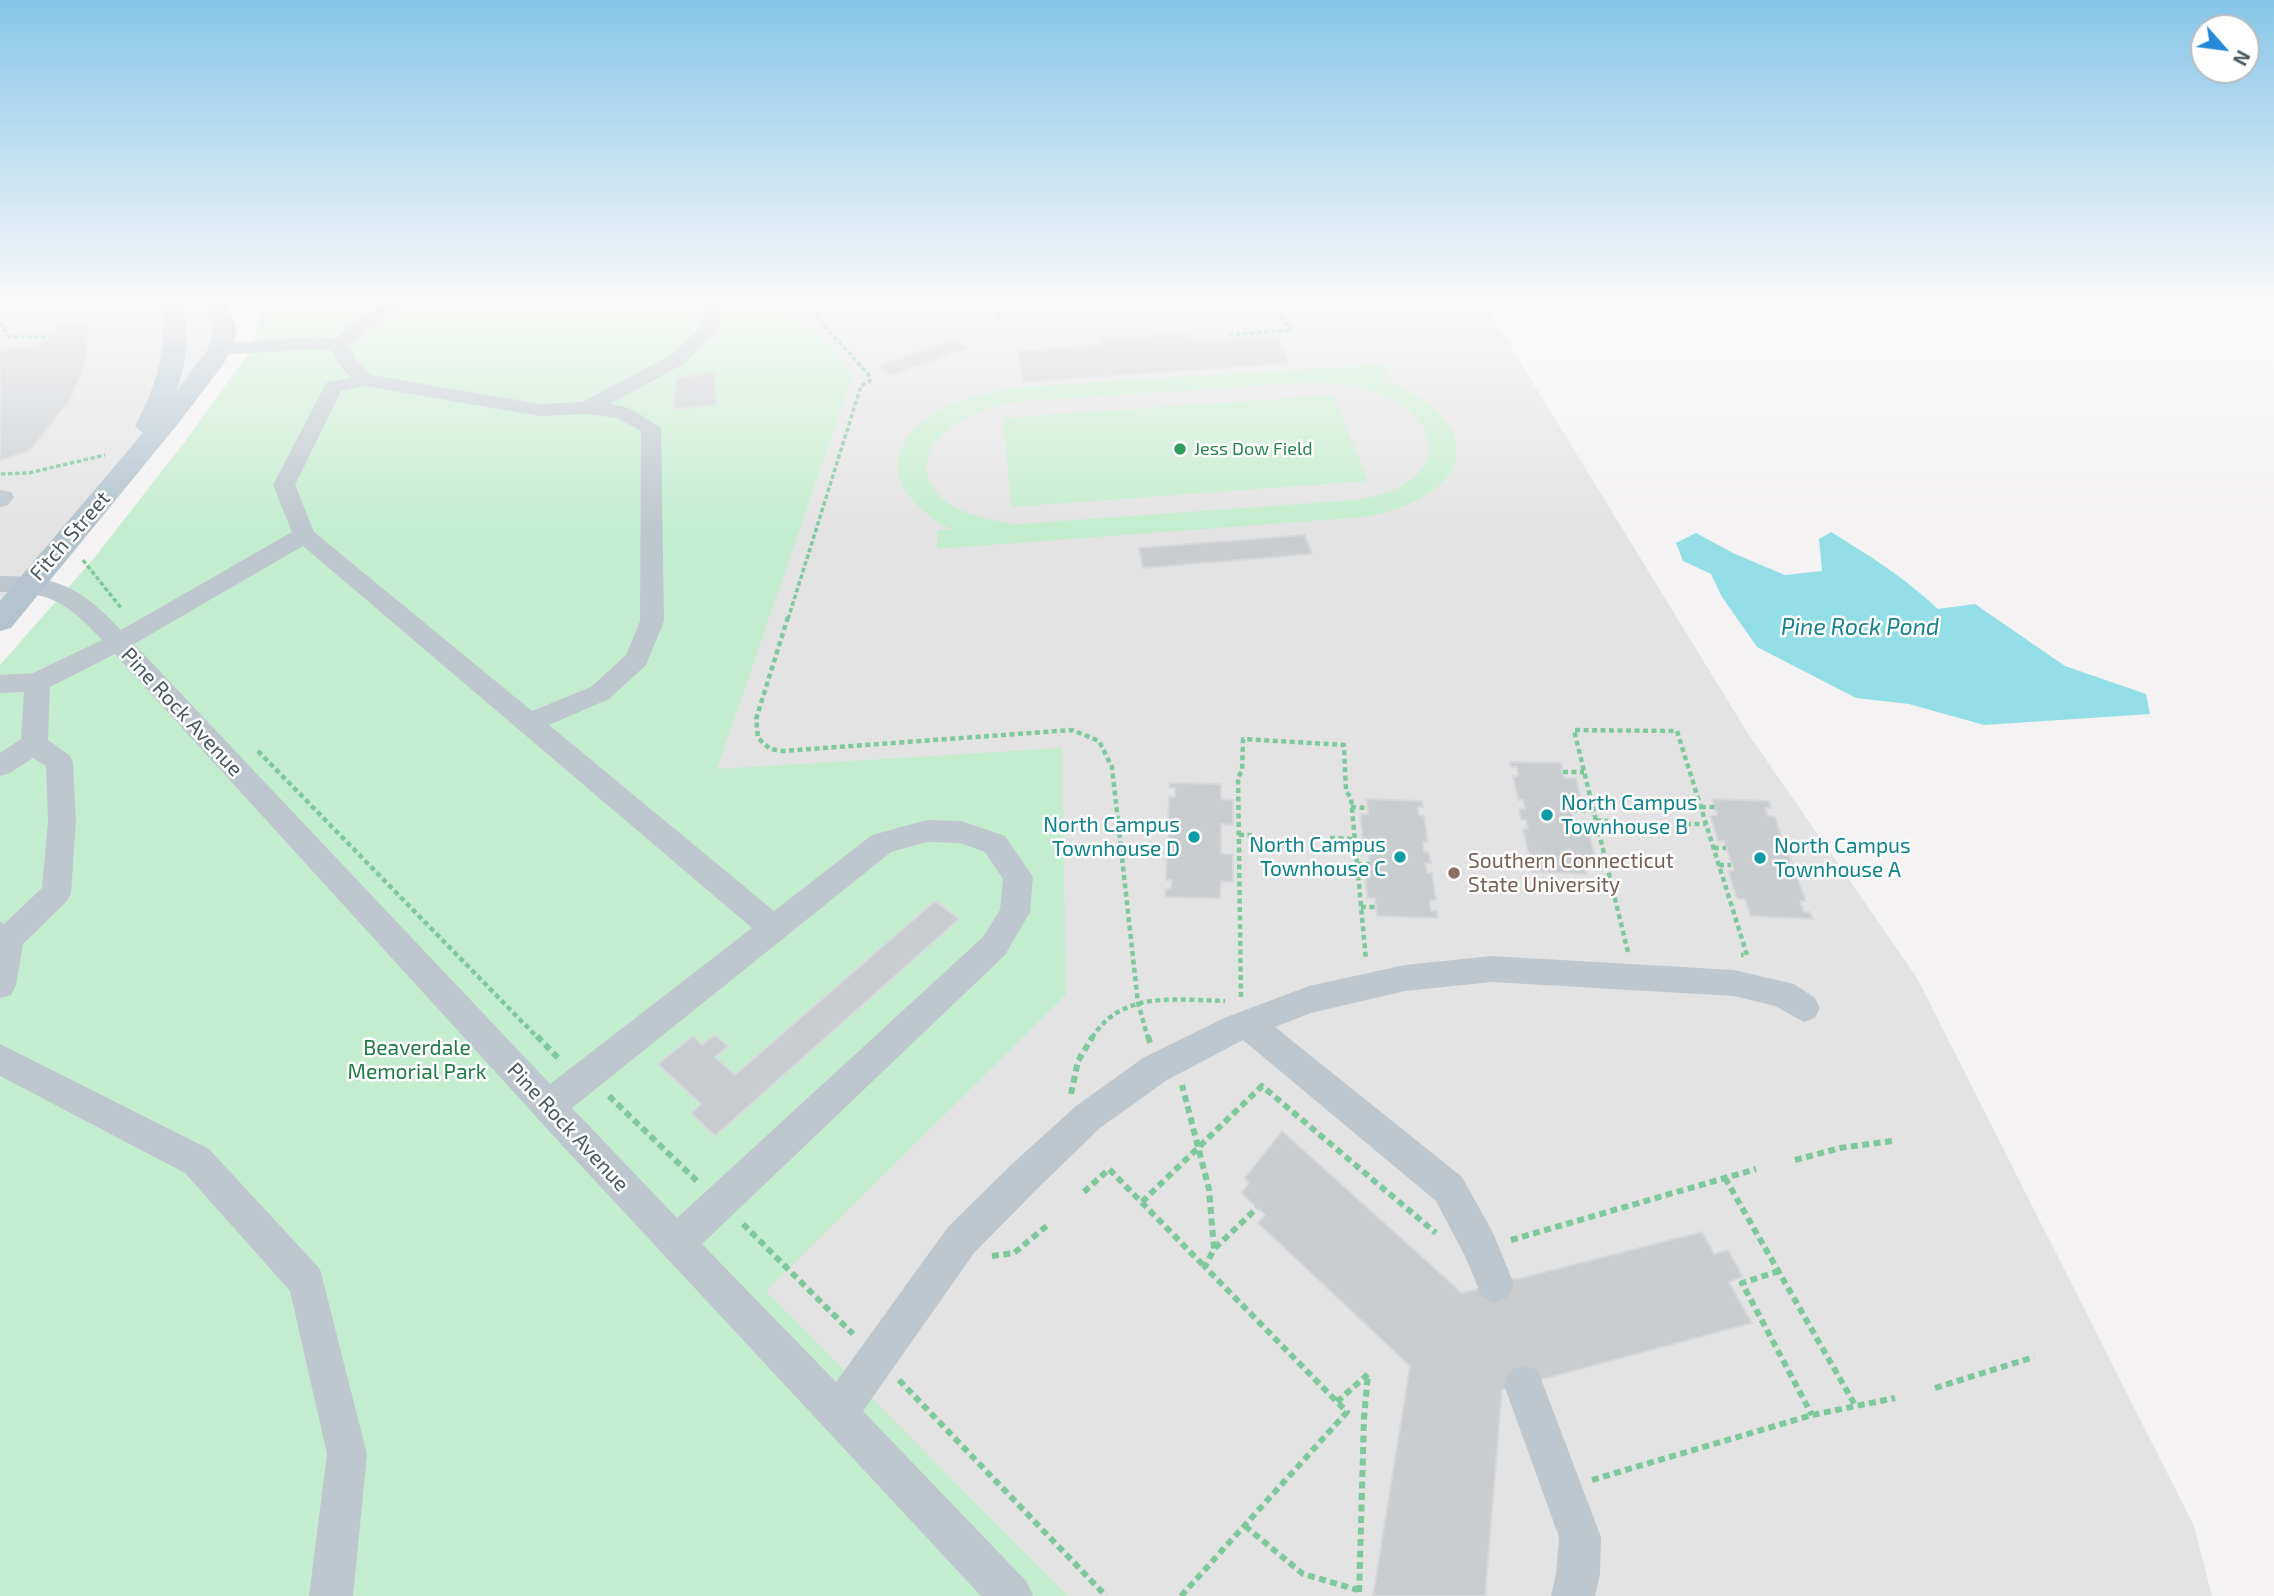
<!DOCTYPE html>
<style>
body{margin:0}
#map{position:relative;width:2274px;height:1596px;overflow:hidden;background:#f4f2f2;font-family:"Exo 2",sans-serif}
canvas{display:block}
.north{position:absolute;left:2190px;top:14px;width:70px;height:70px;box-sizing:border-box;background:#fff;border:2px solid #b7bcbf;border-radius:50%;rotate:118deg;font-size:19px;font-weight:700;line-height:28px;text-align:center;color:#4a575e}
.north::after{content:'';display:block;margin:auto;width:24px;height:32px;background:#2688d9;clip-path:polygon(50% 0,100% 100%,50% 72%,0 100%)}
</style>
<div id="map">
<canvas width="2274" height="1596"></canvas>
<div class="north">N</div>
</div>
<script>
const context = document.querySelector('canvas').getContext('2d');
context.lineJoin = 'round';
function fillPath(path, color) {
  context.fillStyle = color;
  context.fill(path, 'evenodd');
}
function strokePath(path, color, width, dash) {
  context.strokeStyle = color;
  context.lineWidth = width;
  context.lineCap = dash ? 'butt' : 'round';
  context.setLineDash(dash || []);
  context.stroke(path);
}
function write(font, color, halo, rows, align = 'center') {
  context.font = font + ' "Exo 2",sans-serif';
  context.lineWidth = 5;
  context.setLineDash([]);
  context.textBaseline = 'middle';
  context.strokeStyle = halo;
  context.fillStyle = color;
  for (const [text, x, y, turn = 0] of rows) {
    context.save();
    context.translate(x, y);
    context.rotate((+turn || 0) * Math.PI / 180);
    context.textAlign = isNaN(turn) ? turn : align;
    if (halo) context.strokeText(text, 0, 0);
    context.fillText(text, 0, 0);
    context.restore();
  }
}
const education = new Path2D(`
 M0,303h216l9,28 -225,290z
 M790,303h694l263,429 170,246 277,548 18,70h-1144l-303,-305 301,-296 -350,-226 137,-394z`);
const green = new Path2D(`
 M254,303h536l63,72 -136,394 345,-21 4,247 -300,296 302,305h-1068v-931l95,-108 98,-126 56,-79 12,-35z
 M1385,364l6,13 -12,1c113,43 99,118 -15,139l-427,32v-18l14,-2c-62,-32 -77,-83 -8,-120 24,-13 51,-18 78,-22zM1301,383c33,-1 67,2 96,19 37,22 47,60 5,84 -14,8 -31,11 -47,14l-336,24c-133,-12 -115,-109 7,-123z
 M1333,395l35,86 -357,26 -8,-89z`);
const water = new Path2D(`
 M1831,532c38,23 74,46 107,77l37,-5 90,62 81,28 4,20 -166,11 -75,-21 -53,-6 -99,-51 -35,-50 -11,-23 -28,-13 -7,-18 20,-10 39,21 50,21 37,-4 -3,-32z`);
const building = new Path2D(`
 M88,320l-2,41 -16,39 -41,51 -29,9v-111l38,-2 21,-20z
 M1189,333l3,9 86,-6 11,27 -266,19 -5,-31 84,-6 -2,-6z
 M955,339l12,9 -77,28 -11,-10z
 M714,372l3,33 -43,4 2,-31z
 M1305,535l7,19 -169,14 -4,-20z
 M1510,762l51,1 3,15h12l6,25 -12,-1 5,23 2,6h12l6,27 -12,-1 4,17 -55,-2 -1,-7h6l-2,-9h-6l-6,-27h5l-2,-9h-5l-2,-11h6l-2,-9h-5l-5,-24h5l-1,-9h-6z
 M1170,783l51,1v15l12,1v25l-12,-1v30h12v28l-12,-1 -1,17 -55,-1v-8h6l1,-9h-6l1,-28h5v-10h-4v-11h5v-9h-5l1,-25h6v-9h-6z
 M1366,799l56,2 1,6h-5l1,8 5,1 4,26h-5l1,10h5l2,11h-6l2,10h5l4,27h-6l1,11h6l1,7 -61,-2 -2,-18h-8l-2,-28h5v-6l-3,-24h-4l-3,-26h8z
 M1712,799l57,2 2,7h-6l3,8 7,1 9,26h-4l3,10h5l4,11h-5l3,10h6l10,27h-6l4,11h6l3,7 -62,-3 -6,-17h-8l-9,-28h6l-10,-30h-6l-8,-26h7z
 M935,901l24,18 -244,217 -24,-23 10,-9 -43,-40 35,-28 9,9 13,-10 13,11 -13,11 20,18z
 M1282,1131l180,162 240,-61 12,22 14,-4 15,27 -14,5 23,41 -250,67 -17,206h-112l37,-230 -152,-143 7,-8 -24,-22 8,-10 -4,-5z`);
const minorTunnel = new Path2D(`
 M1495,1284l29,101`);
const pathFar2 = new Path2D(`
 M989,303l14,17
 M0,305l7,-2
 M0,323l9,14h40
 M1229,335l63,-5 -14,-17 -20,-10
 M1,474l28,-1 76,-18
 M83,560l38,48
 M788,619l73,-233 9,-5 -2,-7 -64,-71`);
const pathFar1 = new Path2D(`
 M788,617l-32,102 2,19 12,11 13,2 289,-21 27,11 13,26 26,236 10,35
 M258,751l280,287
 M1563,772h21
 M1351,807l16,1
 M1701,807h14
 M1572,810l21,1
 M1596,820l12,1
 M1686,824h20
 M1575,825l22,1
 M1239,835h13
 M1330,838l25,1
 M1355,848l13,1
 M1714,848h12
 M1357,864h13
 M1719,865h12
 M1585,867l22,-1
 M1361,907h15
 M1628,952l-54,-222 103,1 70,224h-6
 M1241,997l-3,-220 4,-6 1,-32 101,6 2,46 5,7 15,162
 M1092,1038c29,-48 85,-38 133,-37`);
const path = new Path2D(`
 M537,1036l23,24
 M1148,1036l2,7
 M1071,1094l7,-33 15,-25
 M609,1096l89,86
 M1795,1160l45,-12 52,-7
 M1725,1178l130,227
 M1084,1192l25,-23 96,98
 M1142,1202l120,-116 174,147
 M743,1224l110,110
 M1511,1240l245,-71
 M1215,1248l42,-40
 M992,1256l22,-3 35,-29
 M1779,1271l-37,12 70,132
 M899,1380l207,216
 M1935,1388l99,-31
 M1337,1402l31,-28 -4,44 -5,178
 M1592,1480l220,-65 83,-17
 M1245,1526l58,48 55,16
 M1181,1596l166,-184 -142,-145 9,-18 -5,-60 -27,-104`);
const minor = new Path2D(`
 M388,303h23l-42,26 -19,17 6,14 15,15 169,29 42,-2 89,-47 30,-28 2,-24h18l-2,25 -34,35 -75,41 19,4 32,20 3,193 -18,44 -37,34 -60,26 225,186 98,-76 55,-15 34,1 44,15 28,41 -3,35 -25,43 -303,289 134,138 112,-155 64,-63 64,-58 67,-48 81,-40 85,-32 96,-21 87,-9 242,14 60,14 21,14 5,10 -5,10 -11,4 -29,-16 -41,-10 -242,-14 -87,9 -94,22 -36,14 187,150 31,56 21,51 -6,13 -13,6 -13,-6 -17,-41 -29,-55 -193,-161 -76,40 -67,48 -62,60 -64,65 -111,158 163,170 7,15h-52l-410,-441 -456,-501 -65,33 -2,53 21,15 4,7 3,59 -5,72 -4,8 -44,43 -7,41 -5,10 -11,3v-76l4,2 38,-36 6,-67 -2,-55 -13,-8 -23,15 -10,3v-23l21,-14 3,-47 -24,1v-18l33,-2 69,-33c-34,-36 -51,-49 -102,-48v-16c59,0 81,12 121,54l171,-98 -19,-47 53,-102 25,-6 -14,-15 -5,-12 -18,-1 -94,6 -10,-6 10,-6 94,-6 21,2 20,-18zM365,386l175,30 46,-2 31,4 24,13 -1,190 -14,34 -35,32 -59,24 -218,-179 -19,-47 46,-94zM303,546l449,382 -202,156 -416,-440zM927,842l33,1 25,9 18,27 -3,31 -17,27 -306,281 -105,-110 319,-256z
 M0,490l11,2 3,5 -6,8 -8,2z
 M0,1044l209,105 111,120 47,185 -14,142h-44l18,-142 -37,-163 -105,-118 -185,-97z
 M1524,1365l14,6 63,166 -1,37 -5,22h-44l5,-22 3,-37 -55,-152 6,-14z`);
const major = new Path2D(`
 M160,303h23c7,31 4,60 -7,89l32,-43 5,-18 -8,-28h23l9,28 -5,18 -10,17 -45,59 -166,203 -11,3v-30l143,-168 -8,-7c21,-39 34,-79 25,-123z`);
const markers = [
 [1180,449,7,"#2e9e5b"],
 [1547,815,7,"#0f9aa8"],
 [1194,837,7,"#0f9aa8"],
 [1400,857,7,"#0f9aa8"],
 [1760,858,7,"#0f9aa8"],
 [1454,873,7,"#8d6e63"]
];
const farLeisurenames = [
 ["Jess Dow Field",1194,449]
];
const streetNames = [
 ["Fitch Street",70,536,-49],
 ["Pine Rock Avenue",182,712,47],
 ["Pine Rock Avenue",568,1127,47]
];
const cultureNames = [
 ["North Campus",1561,803],
 ["Townhouse B",1561,827],
 ["North Campus",1180,825,"right"],
 ["Townhouse D",1180,849,"right"],
 ["North Campus",1386,845,"right"],
 ["Townhouse C",1386,869,"right"],
 ["North Campus",1774,846],
 ["Townhouse A",1774,870]
];
const educationNames = [
 ["Southern Connecticut",1468,861],
 ["State University",1468,885]
];
const parkNames = [
 ["Beaverdale",417,1048],
 ["Memorial Park",417,1072]
];
const waterNames = [
 ["Pine Rock Pond",1860,627]
];
fillPath(education, '#e4e3e3');
fillPath(green, '#c4edcf');
fillPath(water, '#94dfe7');
fillPath(building, '#c9cdd0');
strokePath(building, '#d6d8dc', 2);
strokePath(minorTunnel, '#cacbcd', 38, [38, 19]);
strokePath(pathFar2, '#7ec99c', 3.5, [4.5, 2.5]);
strokePath(pathFar1, '#7ec99c', 4.5, [5, 3.5]);
strokePath(path, '#7ec99c', 6, [7, 4.5]);
fillPath(minor, '#bec7cd');
fillPath(major, '#b3c4ce');
const sky = context.createLinearGradient(0, 0, 0, 527);
sky.addColorStop(0, '#86c5e8');
sky.addColorStop(0.57, '#faf9f9');
sky.addColorStop(1, '#faf9f900');
context.fillStyle = sky;
context.fillRect(0, 0, 2274, 527);
for (const [x, y, r, color] of markers) {
  const dot = new Path2D();
  dot.arc(x, y, r, 0, 2 * Math.PI);
  context.fillStyle = color;
  context.fill(dot);
  strokePath(dot, '#fff', 2.5);
}
write('18px', '#27864d', '#fff', farLeisurenames, 'left');
write('21px', '#4a575e', '#fff', streetNames);
write('21px', '#0d838f', '#fff', cultureNames, 'left');
write('21px', '#785e54', '#fff', educationNames, 'left');
write('21px', '#1e7c43', '#fff', parkNames);
write('italic 23px', '#16828e', '#fff', waterNames);
</script>
